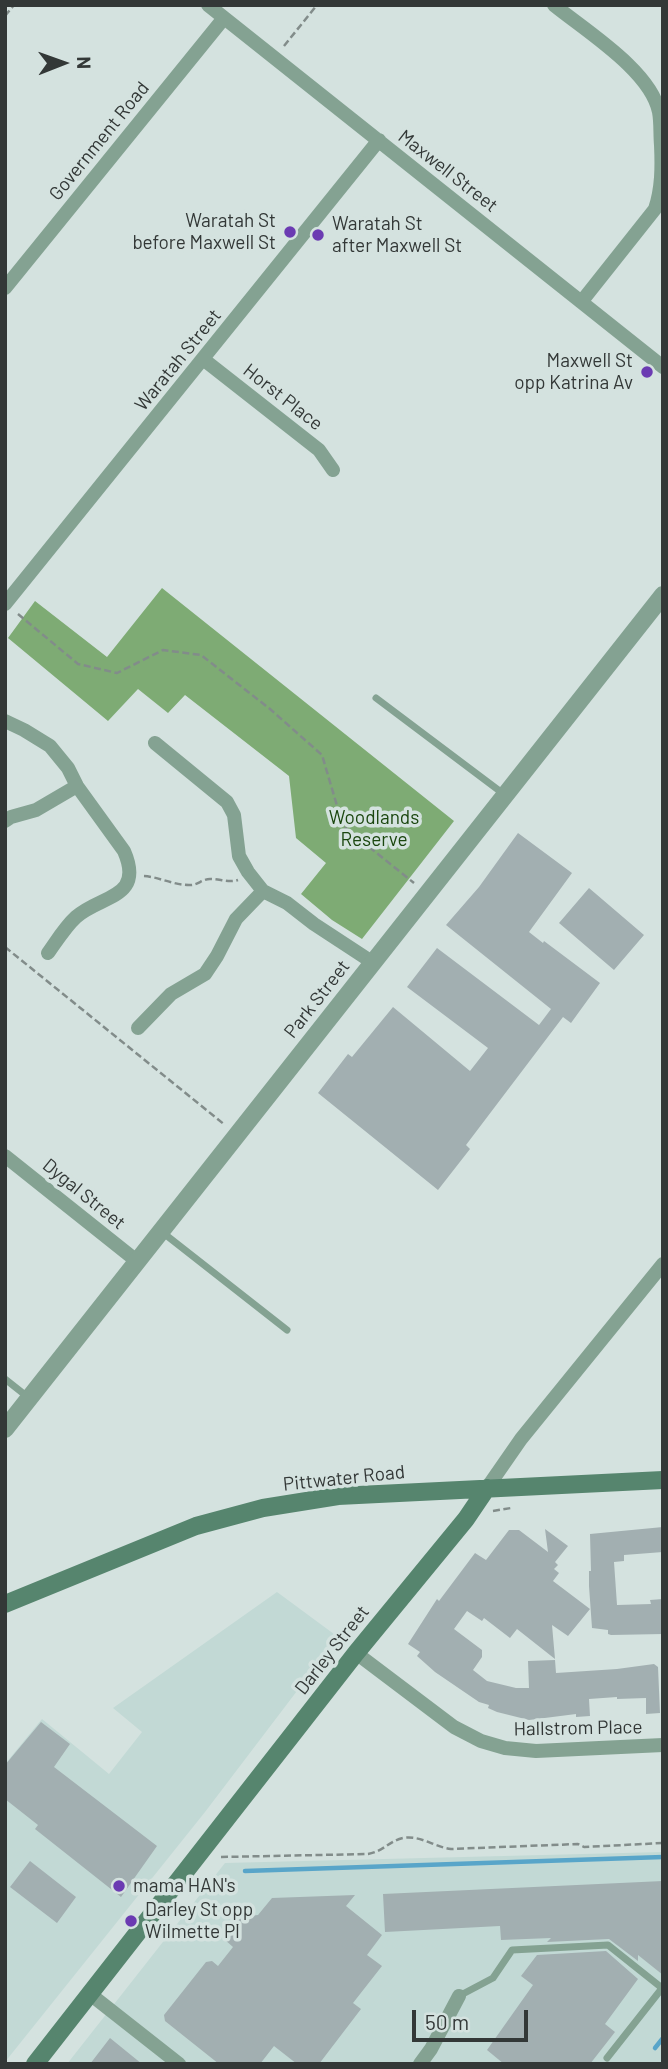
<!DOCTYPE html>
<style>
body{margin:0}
#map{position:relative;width:668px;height:2069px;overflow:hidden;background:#d4e2df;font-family:Barlow,sans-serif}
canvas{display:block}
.frame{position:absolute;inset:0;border:7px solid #333837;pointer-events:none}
.north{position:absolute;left:28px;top:28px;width:70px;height:70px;-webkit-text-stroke:5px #d4e2df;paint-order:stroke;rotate:89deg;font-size:19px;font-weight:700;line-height:28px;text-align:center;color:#333837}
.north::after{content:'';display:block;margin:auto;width:24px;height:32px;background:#333837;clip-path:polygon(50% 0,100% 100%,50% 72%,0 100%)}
.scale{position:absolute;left:412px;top:2010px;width:116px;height:32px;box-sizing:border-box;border:4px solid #333837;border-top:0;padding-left:9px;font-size:21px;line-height:24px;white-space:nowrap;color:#333837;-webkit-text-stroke:5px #d4e2df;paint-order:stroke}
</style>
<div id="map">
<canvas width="668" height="2069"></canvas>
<div class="frame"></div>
<div class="north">N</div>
<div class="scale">50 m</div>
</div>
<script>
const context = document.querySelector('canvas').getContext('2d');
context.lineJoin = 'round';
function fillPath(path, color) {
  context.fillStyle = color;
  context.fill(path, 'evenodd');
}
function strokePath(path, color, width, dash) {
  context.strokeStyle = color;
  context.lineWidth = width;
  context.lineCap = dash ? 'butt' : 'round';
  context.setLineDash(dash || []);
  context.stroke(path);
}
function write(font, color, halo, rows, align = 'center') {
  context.font = font + ' Barlow,sans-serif';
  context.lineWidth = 7;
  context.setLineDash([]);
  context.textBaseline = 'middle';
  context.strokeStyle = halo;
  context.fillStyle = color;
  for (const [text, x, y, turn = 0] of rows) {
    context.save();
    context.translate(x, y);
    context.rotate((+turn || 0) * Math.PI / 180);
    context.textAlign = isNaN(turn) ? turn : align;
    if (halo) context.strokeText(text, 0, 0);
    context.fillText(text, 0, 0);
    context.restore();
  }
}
const built = new Path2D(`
 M277,1592l61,45 -133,175 -200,250v-298l37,-45 67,55 33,-42 -29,-24z
 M663,1852v212h-596l158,-201z`);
const forest = new Path2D(`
 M162,588l292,233 -92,118 -30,-19 -31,-26 25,-31 -30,-25 -7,-62 -104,-81 -17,18 -30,-24 -30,32 -100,-83 27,-37 72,56z`);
const stream = new Path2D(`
 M245,1871l418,-14
 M655,2048l8,-10`);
const building = new Path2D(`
 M518,833l54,40 -43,59 14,11 1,-2 56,42 -29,40 -8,-6 -97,128 4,4 -32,41 -120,-97 30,-39 4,3 41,-50 77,64 18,-23 -81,-61 30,-39 102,77 12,-16 -105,-84 33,-38z
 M589,888l55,47 -30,35 -55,-47z
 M663,1527v25l-39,3v6l-10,1 3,43 34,-1 -1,-4 13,-1v35l-52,1 -3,-1v-4l-16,-2 -3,-42v-15h2l-1,-37z
 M545,1529l23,17 -13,16 3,3 -4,4 5,4 -6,8 37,28 -22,27 -16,-11 3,34 -38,-30 -7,9 -26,-20 -2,3 -15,-10 -13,18 28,21v7l-9,13 14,11 29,7h13l-1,-27 27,-1 1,13 61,-4 37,-5 4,3 2,46 -14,1v-16l-29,1v-2l-28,2 1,17 -14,1v-3l-47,6 -32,-8 -9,-4 1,-3 -10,-3 -44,-30 -18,-16 3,-4 -12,-8 29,-45 2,2 36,-48 11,7 23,-30h10l29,22z
 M41,1722l29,22 -16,23 103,79 -36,51 -86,-68 3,-4 -33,-26v-34z
 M30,1861l46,36 -19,26 -47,-36z
 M663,1881v94l-25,-20v6l-29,-22 -62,3 4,-4 -50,2 -1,-14 -115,6 -2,-38z
 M355,1895l-9,11 36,29 -15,20 15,11 -29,37 8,6 -42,55h-22l-23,-18 -14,18h-41l-54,-43 -1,-6 42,-53 6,-1 6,5 15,-19 -9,-8 17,-22 17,-2 14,-17z
 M606,1951l32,28 -33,45 10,8 -25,32h-86l-17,-14 46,-65 -12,-9 16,-21z
 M110,2038l32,26h-52z`);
const path = new Path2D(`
 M5,16l9,-11
 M284,46l33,-41
 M18,614l60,50 39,9 46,-23 38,5 69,54 52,46 21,71 71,57
 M144,876c15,1 29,9 45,9 8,1 13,-6 21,-6 10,0 19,4 28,1
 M5,947l220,178
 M493,1511l18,-3
 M221,1857l147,-3c16,-3 21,-13 35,-16 18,-3 31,9 48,11l127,-5 6,3 79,-4`);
const service = new Path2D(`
 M376,698l129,97
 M162,1232l125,98
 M5,1379l24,19
 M459,1996l34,-18 19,-28 96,-5 54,43
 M607,2058l56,-71`);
const minor = new Path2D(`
 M208,5l455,362
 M554,5c32,26 97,66 105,107 2,11 1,22 2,33 1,22 1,43 -6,64l-73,92
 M5,288l219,-270
 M203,359l116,91 14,20
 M5,604l374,-464
 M5,721l19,9 26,16 18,22 9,18 47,65c21,48 -24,44 -48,66 -11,10 -20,25 -28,36
 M155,743l72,59 7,13 5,41 9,16 15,19 24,12 27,21 58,38
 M5,821l6,-4 25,-7 41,-24
 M138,1028l33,-34 34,-20 12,-18 19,-37 27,-28
 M5,1156l133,106
 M487,1488l34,-49 142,-175
 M356,1653l98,74 27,14 24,7 31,3 127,-6
 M90,1994l89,70
 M420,2064l11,-15 28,-53`);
const tertiary = new Path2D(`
 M5,1429l658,-834`);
const secondary = new Path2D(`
 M5,1604l191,-78 67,-18 75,-12 325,-16
 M35,2064l321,-411 110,-134 21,-31`);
const markers = [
 [290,232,7,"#6b3bb2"],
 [318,235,7,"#6b3bb2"],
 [647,372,7,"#6b3bb2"],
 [119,1886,7,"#6b3bb2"],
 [131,1921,7,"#6b3bb2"]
];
const streetNames = [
 ["Government Road",99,141,-51],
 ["Maxwell Street",448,171,38],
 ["Waratah Street",178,360,-51],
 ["Horst Place",283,397,38],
 ["Park Street",317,999,-52],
 ["Dygal Street",84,1194,39],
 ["Pittwater Road",344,1478,-6],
 ["Darley Street",332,1650,-52],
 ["Hallstrom Place",578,1728,-1]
];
const poiNames = [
 ["Waratah St",276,221,"right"],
 ["before Maxwell St",276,243,"right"],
 ["Waratah St",332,224],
 ["after Maxwell St",332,246],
 ["Maxwell St",633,361,"right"],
 ["opp Katrina Av",633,383,"right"],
 ["mama HAN's",133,1886],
 ["Darley St opp",145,1910],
 ["Wilmette Pl",145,1932]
];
const parkNames = [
 ["Woodlands",374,818],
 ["Reserve",374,840]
];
fillPath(built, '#c2d9d5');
fillPath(forest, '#7eab74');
strokePath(stream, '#58a5c9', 4.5);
fillPath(building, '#a2afb1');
strokePath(path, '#828c8a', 2.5, [7, 3.5]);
strokePath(service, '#84a292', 7);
strokePath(minor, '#84a292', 14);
strokePath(tertiary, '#84a292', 18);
strokePath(secondary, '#56856e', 18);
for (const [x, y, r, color] of markers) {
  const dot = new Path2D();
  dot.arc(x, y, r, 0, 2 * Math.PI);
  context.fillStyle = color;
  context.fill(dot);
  strokePath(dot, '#d4e2df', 2.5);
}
write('19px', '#333837', '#d4e2df', streetNames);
write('19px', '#333837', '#d4e2df', poiNames, 'left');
write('19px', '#1a460e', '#d4e2df', parkNames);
</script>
